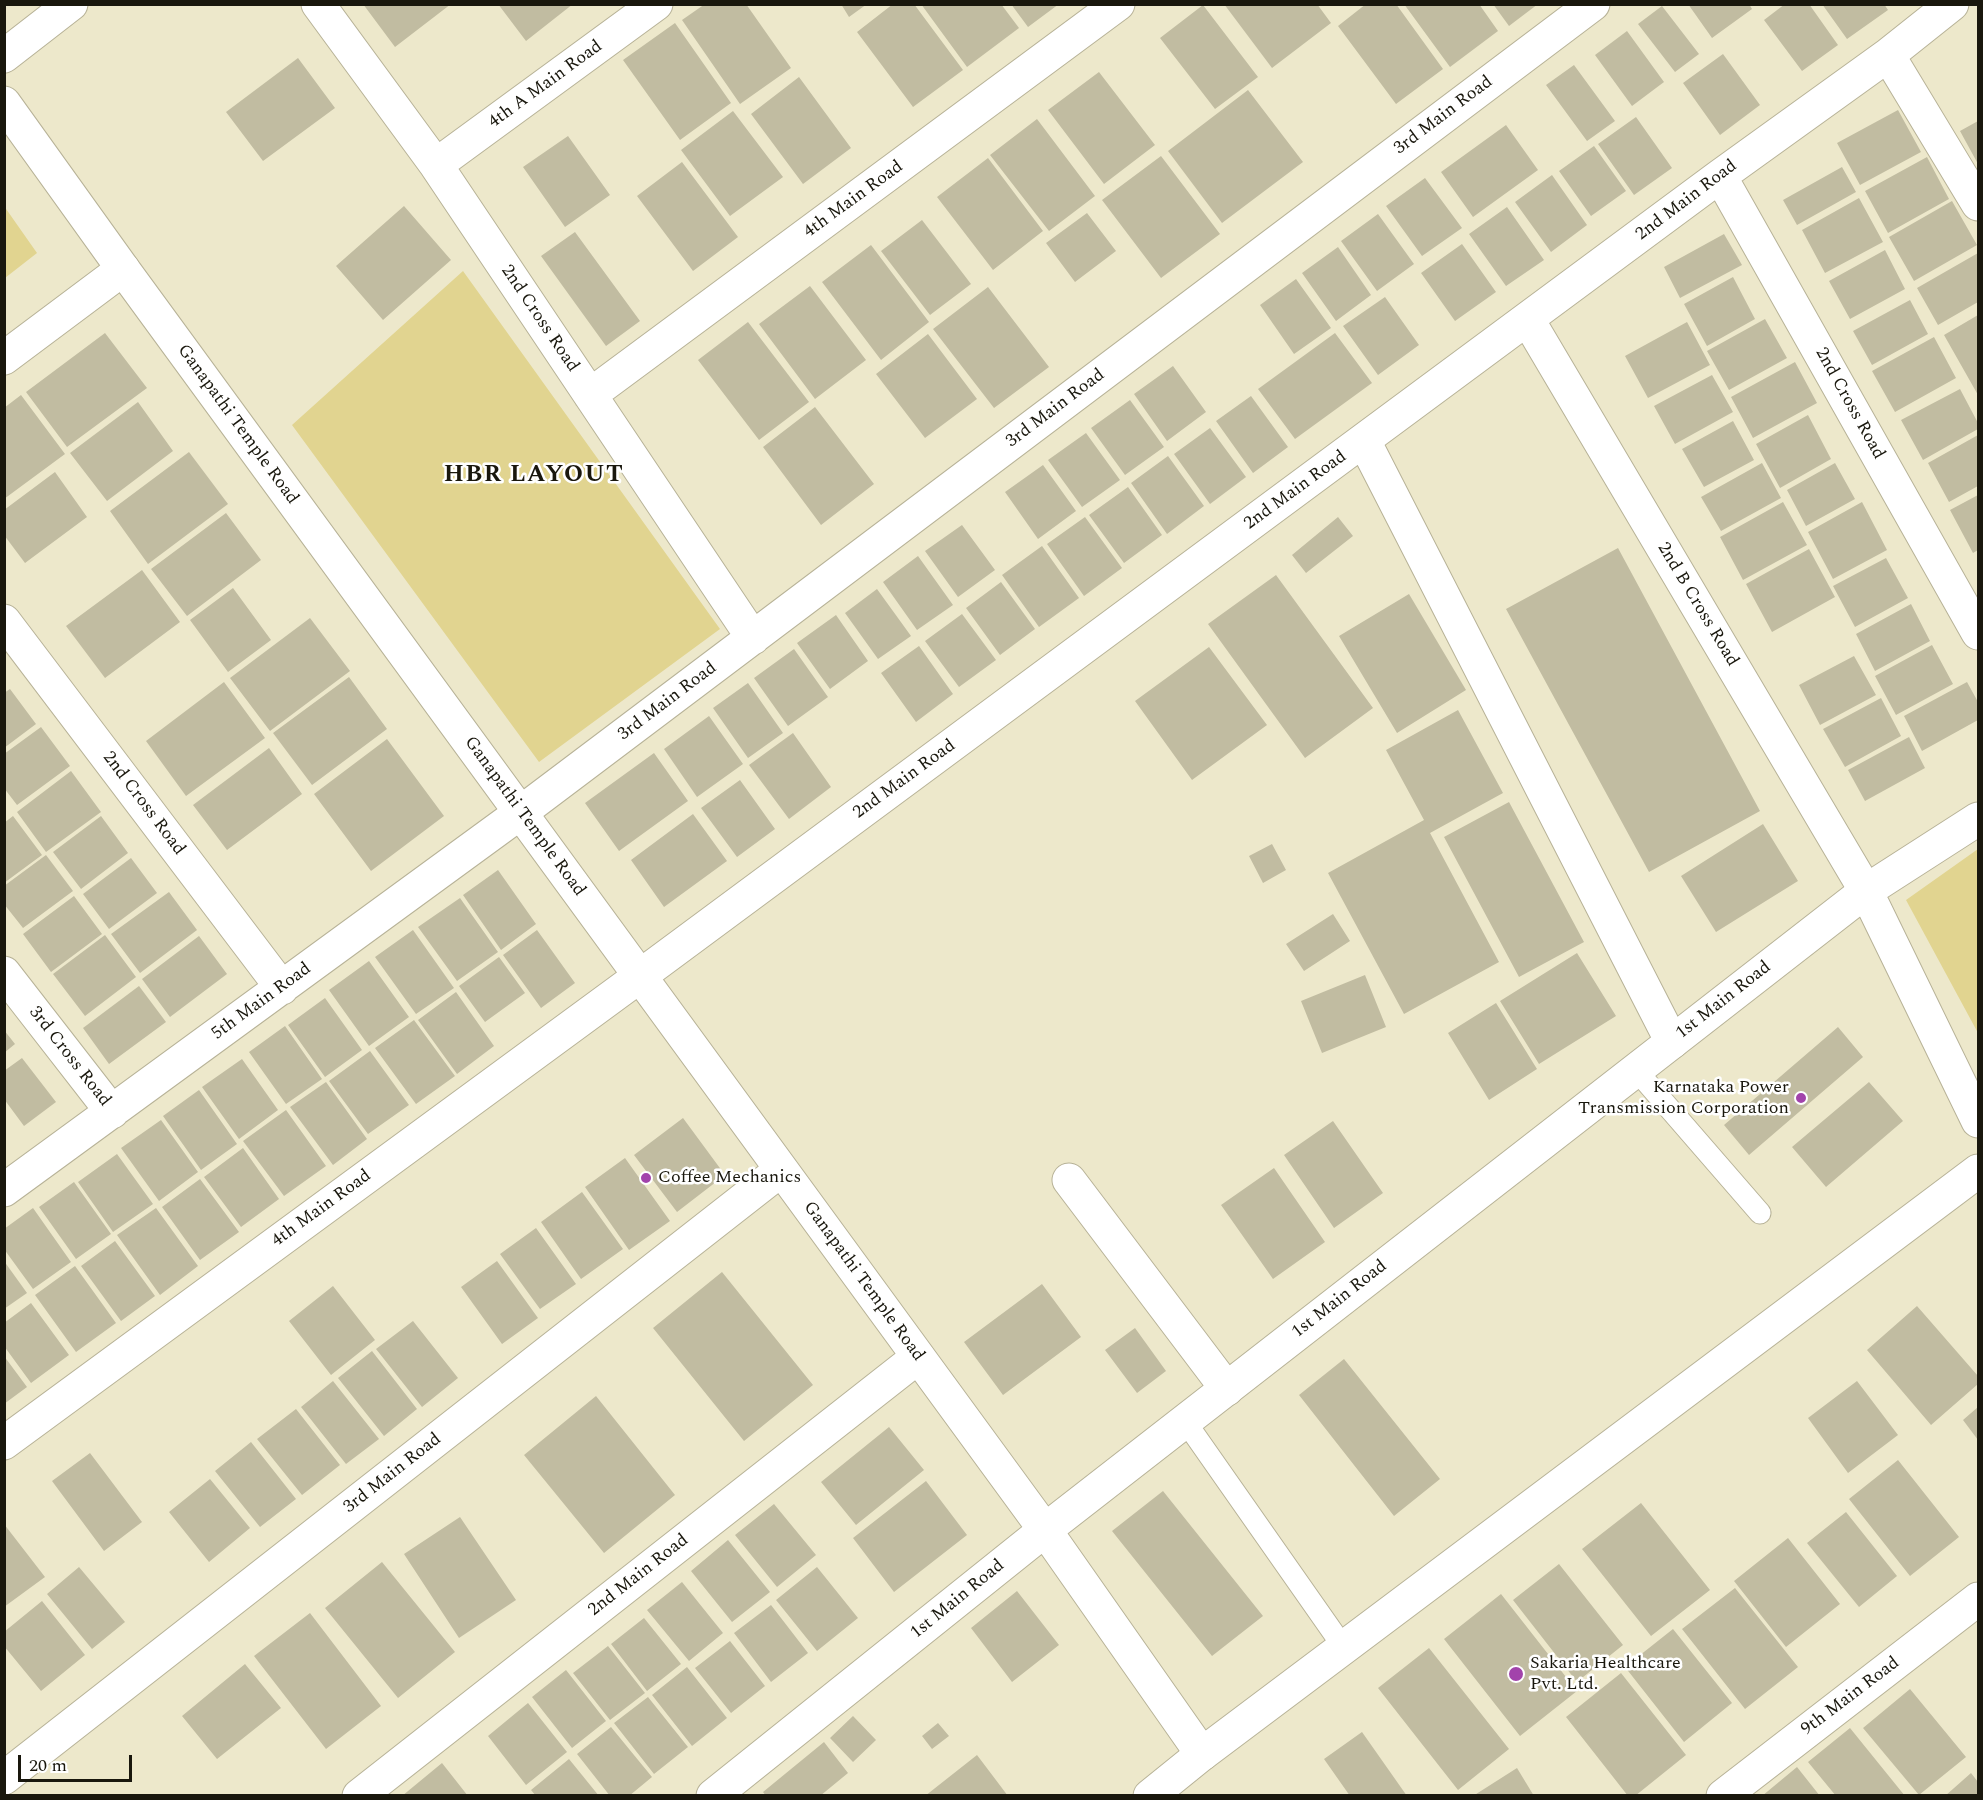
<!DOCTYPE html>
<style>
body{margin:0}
#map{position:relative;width:1983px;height:1800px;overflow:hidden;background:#ede8cb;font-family:Spectral,serif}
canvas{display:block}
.frame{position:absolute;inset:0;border:6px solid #19170d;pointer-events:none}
.scale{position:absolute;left:18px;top:1755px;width:114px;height:27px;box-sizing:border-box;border:3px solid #19170d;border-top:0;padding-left:8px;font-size:18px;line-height:21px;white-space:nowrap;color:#19170d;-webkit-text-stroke:4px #fff;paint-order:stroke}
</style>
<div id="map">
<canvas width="1983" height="1800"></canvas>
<div class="frame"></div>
<div class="scale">20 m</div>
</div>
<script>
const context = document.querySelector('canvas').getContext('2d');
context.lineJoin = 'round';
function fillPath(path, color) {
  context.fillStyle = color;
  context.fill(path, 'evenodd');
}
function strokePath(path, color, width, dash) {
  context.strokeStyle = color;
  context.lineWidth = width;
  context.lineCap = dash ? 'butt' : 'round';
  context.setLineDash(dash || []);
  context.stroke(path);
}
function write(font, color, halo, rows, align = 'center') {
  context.font = font + ' Spectral,serif';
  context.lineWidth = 5;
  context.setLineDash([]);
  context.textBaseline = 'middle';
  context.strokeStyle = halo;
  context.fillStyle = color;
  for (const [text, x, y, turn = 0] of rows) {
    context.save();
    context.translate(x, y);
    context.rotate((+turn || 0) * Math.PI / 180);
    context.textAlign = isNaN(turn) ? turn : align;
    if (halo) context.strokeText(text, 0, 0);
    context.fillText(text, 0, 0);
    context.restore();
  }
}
const green = new Path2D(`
 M4,206l33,47 -32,25h-1z
 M463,271l257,358 -181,133 -247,-337z
 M1978,849v184l-72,-133z`);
const building = new Path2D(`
 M363,4h88l-56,43z
 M498,4h75l-47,37z
 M705,4h41l45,64 -51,36 -58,-84z
 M841,4h26l-18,13z
 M893,4h21l49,66 -50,37 -56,-75z
 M921,4h80l18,24 -52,39z
 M1011,4h48l-31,23z
 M1224,4h93l14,19 -59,45z
 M1366,4h30l47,65 -47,35 -58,-78z
 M1404,4h75l19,27 -48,36z
 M1493,4h45l-29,22z
 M1688,4h61l3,5 -40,29z
 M1785,4h24l29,41 -36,26 -38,-51z
 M1822,4h62l4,6 -41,29z
 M1203,5l55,72 -43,32 -55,-71z
 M1662,6l37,48 -24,18 -37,-48z
 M675,23l56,80 -51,37 -57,-80z
 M1627,31l37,51 -32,24 -37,-51z
 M1723,54l37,51 -40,30 -37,-52z
 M298,58l37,50 -72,53 -37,-49z
 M1574,65l41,56 -28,20 -41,-56z
 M1099,72l56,73 -51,39 -56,-74z
 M799,77l52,71 -48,36 -52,-70z
 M1248,90l55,72 -81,61 -54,-72z
 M1898,110l23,42 -61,33 -23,-42z
 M733,111l50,66 -53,39 -49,-66z
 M1636,117l36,51 -38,27 -36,-51z
 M1037,119l58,77 -46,35 -59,-76z
 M1978,121v43l-18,-33z
 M1506,125l32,45 -65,47 -32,-45z
 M568,136l42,59 -45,32 -42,-60z
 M1594,146l32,45 -35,25 -32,-45z
 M1161,156l59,78 -59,44 -59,-78z
 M1927,157l22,42 -61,34 -23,-42z
 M988,158l55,73 -50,39 -56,-73z
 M682,162l56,75 -45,34 -56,-75z
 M1842,167l14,25 -59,33 -14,-25z
 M1552,175l35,50 -36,27 -36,-50z
 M1425,178l37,50 -40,28 -36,-50z
 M1859,198l24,44 -58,31 -23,-43z
 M1952,201l25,44 -63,36 -25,-44z
 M404,206l47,54 -68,60 -47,-54z
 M1507,207l37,53 -38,26 -37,-52z
 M1087,213l29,38 -41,31 -29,-39z
 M1378,214l36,50 -37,27 -36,-50z
 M922,220l49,64 -41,31 -49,-64z
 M575,232l65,89 -34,25 -65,-90z
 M1724,234l18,31 -62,33 -16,-31z
 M1462,244l34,48 -41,29 -34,-48z
 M871,245l58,77 -48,38 -59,-78z
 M1338,247l33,48 -35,26 -34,-48z
 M1885,250l20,39 -55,30 -21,-38z
 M1978,253v49l-40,23 -21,-37z
 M1733,277l22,42 -48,27 -23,-42z
 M1296,279l35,49 -37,26 -34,-49z
 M810,286l56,74 -51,39 -56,-75z
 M988,287l61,80 -55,41 -61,-79z
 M1385,297l34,48 -41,30 -35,-49z
 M1910,300l18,34 -56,31 -19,-34z
 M1978,315v80l-34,-60z
 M1765,319l22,39 -58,32 -22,-39z
 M748,322l61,80 -50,38 -61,-80z
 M1687,322l23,43 -62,33 -23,-42z
 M105,333l42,55 -80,59 -41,-55z
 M1335,333l37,50 -77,56 -37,-50z
 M928,334l49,65 -52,39 -49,-64z
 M1934,337l22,41 -61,34 -23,-41z
 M1795,362l22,41 -64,35 -22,-41z
 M1173,366l33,46 -39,29 -33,-47z
 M1712,375l21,37 -58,32 -21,-38z
 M1960,389l18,34v6l-55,31 -22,-40z
 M21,395l44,59 -61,45v-91z
 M1251,396l37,51 -35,26 -37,-52z
 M1130,400l34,47 -39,28 -34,-47z
 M138,402l35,49 -66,50 -37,-48z
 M815,407l59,77 -53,41 -58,-78z
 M1808,415l23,44 -51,29 -24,-44z
 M1733,421l21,39 -50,27 -22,-38z
 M1210,428l36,49 -36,27 -36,-50z
 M1086,433l34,47 -38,27 -34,-47z
 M1978,435v51l-29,16 -21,-39z
 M189,452l39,52 -80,60 -38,-53z
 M1168,456l36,50 -37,28 -36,-51z
 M1762,463l19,35 -60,33 -20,-34z
 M1835,463l20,36 -49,27 -19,-36z
 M1043,465l33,46 -38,28 -33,-47z
 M55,472l32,45 -62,46 -21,-28v-25z
 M1128,487l34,48 -38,28 -35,-48z
 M1978,495v55l-5,3 -23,-43z
 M1783,502l24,43 -64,35 -23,-43z
 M1862,502l25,48 -54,29 -25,-47z
 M226,513l35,47 -74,56 -36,-47z
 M1085,517l37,51 -38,28 -37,-52z
 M1338,517l15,19 -47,37 -14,-18z
 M962,525l33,45 -37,27 -33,-46z
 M1042,546l37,52 -40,29 -37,-52z
 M1618,548l142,263 -111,61 -143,-263z
 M1809,549l26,48 -63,35 -26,-48z
 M918,556l35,49 -36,25 -34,-48z
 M1886,558l22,40 -53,29 -22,-41z
 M142,570l38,52 -75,56 -39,-52z
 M1276,575l97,133 -68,50 -97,-134z
 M1001,582l34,47 -35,26 -34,-47z
 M233,588l38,52 -43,32 -38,-52z
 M877,589l34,47 -33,23 -33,-46z
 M1409,594l57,96 -69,43 -58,-97z
 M1911,604l19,37 -55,30 -19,-37z
 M962,614l34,46 -37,27 -34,-46z
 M836,615l32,46 -38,28 -33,-46z
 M310,618l40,53 -80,60 -40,-53z
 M1932,645l21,39 -57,31 -21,-39z
 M919,646l34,48 -37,28 -35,-49z
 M1209,647l58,78 -75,55 -57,-79z
 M794,649l34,48 -40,29 -34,-48z
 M1854,656l22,39 -56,30 -21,-40z
 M349,677l38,52 -75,56 -39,-52z
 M224,682l41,56 -79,58 -40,-55z
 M1967,682l11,20v18l-56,31 -18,-35z
 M748,683l35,50 -35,25 -35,-50z
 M10,689l26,35 -32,24v-55z
 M1881,698l20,38 -56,31 -22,-38z
 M1458,710l45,83 -73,40 69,129 -95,52 -76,-141 96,-53 -38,-70z
 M709,716l34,48 -46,33 -33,-48z
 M41,727l29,39 -53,39 -13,-17v-34z
 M793,733l38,54 -42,32 -40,-54z
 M1909,737l16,31 -60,33 -17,-31z
 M387,739l57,77 -73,55 -57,-77z
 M269,748l33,46 -75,56 -34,-45z
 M654,753l34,48 -69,50 -34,-48z
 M71,771l30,41 -55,40 -29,-40z
 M740,780l35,49 -38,28 -36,-49z
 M1509,802l75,140 -65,35 -75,-140z
 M693,814l34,47 -63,46 -33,-47z
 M13,816l29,39 -38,28v-60z
 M101,816l27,37 -47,36 -28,-37z
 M1763,824l35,57 -82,51 -35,-56z
 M1272,844l14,26 -23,13 -14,-27z
 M46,855l27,36 -50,37 -19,-24v-18z
 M131,858l26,35 -48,36 -26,-35z
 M498,870l38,54 -35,26 -38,-55z
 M169,892l28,38 -57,43 -29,-39z
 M74,896l28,38 -51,38 -28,-38z
 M460,898l38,54 -41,29 -39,-54z
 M1333,914l17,27 -46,30 -18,-27z
 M413,930l41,58 -38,26 -41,-57z
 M537,930l38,53 -34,25 -38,-53z
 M105,935l31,42 -51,39 -32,-42z
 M199,936l28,38 -57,43 -28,-38z
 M1577,953l39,63 -77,48 -39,-63z
 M499,957l26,36 -40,29 -26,-36z
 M369,961l40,56 -40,29 -40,-56z
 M1365,975l21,52 -64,26 -21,-52z
 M139,986l27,36 -57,42 -26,-36z
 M456,992l38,54 -37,28 -39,-54z
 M325,998l37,52 -37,27 -37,-52z
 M1496,1003l41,66 -48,31 -41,-67z
 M414,1020l41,56 -39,28 -41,-56z
 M285,1026l37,53 -36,25 -37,-52z
 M1838,1027l25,30 -114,98 -25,-30z
 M4,1030l11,14 -11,9z
 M370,1051l39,54 -41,29 -39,-53z
 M22,1058l34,44 -32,24 -20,-27v-28z
 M242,1059l36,51 -39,29 -37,-52z
 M326,1082l41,57 -34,26 -43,-58z
 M1869,1082l34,39 -77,66 -34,-40z
 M199,1090l38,54 -36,26 -38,-54z
 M286,1110l40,56 -42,30 -41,-55z
 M683,1118l42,57 -48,37 -43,-57z
 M161,1120l37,52 -39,29 -38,-53z
 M1333,1121l50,72 -49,35 -50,-73z
 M243,1148l36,51 -38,28 -37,-50z
 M117,1154l36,50 -40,28 -35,-50z
 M625,1158l45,63 -41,29 -44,-63z
 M1274,1168l51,74 -52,37 -52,-74z
 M200,1179l39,53 -39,28 -38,-53z
 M74,1182l37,52 -35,25 -37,-52z
 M582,1192l41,57 -42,30 -40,-57z
 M33,1208l38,54 -38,27 -29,-40v-20z
 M156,1208l42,58 -38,29 -43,-60z
 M536,1228l40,56 -36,25 -40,-55z
 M115,1241l40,55 -34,25 -40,-55z
 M4,1261l23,32 -23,16z
 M497,1261l41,57 -36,26 -41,-57z
 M75,1266l41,57 -40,29 -41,-57z
 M722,1272l91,113 -69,56 -91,-113z
 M1042,1284l39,53 -78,58 -39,-53z
 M333,1286l42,54 -44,35 -42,-54z
 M31,1303l38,52 -38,28 -27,-37v-23z
 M1917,1306l61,70v8l-47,41 -64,-75z
 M413,1321l45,57 -36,29 -46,-58z
 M1135,1328l31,43 -29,22 -32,-43z
 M372,1351l45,58 -33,27 -46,-58z
 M4,1356l23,31 -23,17z
 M1344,1359l96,120 -46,37 -95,-121z
 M333,1381l46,58 -33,25 -45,-57z
 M1857,1381l41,54 -50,38 -40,-55z
 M596,1396l79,99 -71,58 -80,-98z
 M1978,1407v33l-15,-20z
 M296,1409l44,56 -38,30 -45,-56z
 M889,1427l35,43 -68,55 -35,-43z
 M251,1442l45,57 -36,28 -45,-56z
 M90,1453l52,69 -38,29 -52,-70z
 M1898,1460l61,77 -49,39 -61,-77z
 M210,1479l40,49 -41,34 -40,-50z
 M926,1481l41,54 -73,57 -41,-54z
 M1163,1491l100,125 -51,40 -100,-125z
 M1641,1503l69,87 -59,46 -69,-87z
 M774,1504l42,51 -39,32 -42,-52z
 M1846,1512l51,64 -38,31 -52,-64z
 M460,1517l56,83 -57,38 -55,-84z
 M4,1524l41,53 -41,30z
 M1788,1538l52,66 -54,43 -52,-66z
 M728,1540l42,52 -38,30 -41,-51z
 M382,1562l73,90 -57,46 -73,-90z
 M1559,1564l64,81 -46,37 -64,-82z
 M79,1567l46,55 -33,27 -45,-55z
 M817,1567l41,51 -41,33 -41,-51z
 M682,1582l41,51 -34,28 -42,-51z
 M1735,1588l63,79 -53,42 -63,-80z
 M1017,1591l42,54 -47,37 -41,-54z
 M1501,1594l76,97 -57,45 -76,-97z
 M42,1601l43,54 -44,36 -37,-45v-14z
 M771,1605l37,48 -37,29 -37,-49z
 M310,1613l71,93 -55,43 -72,-93z
 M644,1618l37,46 -34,27 -36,-47z
 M1673,1629l59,74 -48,39 -59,-75z
 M730,1641l35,45 -34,27 -36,-45z
 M608,1646l37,47 -35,27 -37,-47z
 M1429,1648l80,101 -51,41 -80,-102z
 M245,1664l36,44 -64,51 -35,-43z
 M687,1667l40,51 -35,28 -40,-51z
 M566,1670l40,51 -34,27 -40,-51z
 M1621,1673l65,82 -51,41h-7l-62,-79z
 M1910,1689l56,68 -47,38 -56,-67z
 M648,1697l40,50 -34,27 -40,-51z
 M528,1703l39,49 -41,33 -38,-49z
 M853,1716l23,24 -23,22 -23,-24z
 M938,1723l11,13 -17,13 -10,-13z
 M611,1727l41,50 -23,19h-19l-33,-42z
 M1850,1728l55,68h-69l-28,-34z
 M1362,1732l45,64h-57l-26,-37z
 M824,1742l24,31 -28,23h-54l-3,-4z
 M977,1755l31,41h-83z
 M569,1759l30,37h-63l-5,-6z
 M442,1763l26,33h-66z
 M1797,1767l23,29h-58z
 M1517,1768l17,28h-61z
 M1971,1773l7,9v14h-33z`);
const lane = new Path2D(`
 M1636,1070l124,143
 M1185,1421l159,227`);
const street = new Path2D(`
 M318,4l118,161 317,473
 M1888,55l90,149
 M4,56l67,-52
 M436,165l220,-161
 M1720,176l258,457
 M1528,320l338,571
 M4,358l119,-89
 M590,395l528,-391
 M1364,441l308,601
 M4,621l278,367
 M4,973l108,139
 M1069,1180l158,209
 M4,1190l516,-377 1073,-809
 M4,1443l636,-467 1080,-800 168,-121 64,-51
 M4,1778l777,-608
 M359,1796l559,-439
 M1150,1796l52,-42
 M1723,1796l255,-197`);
const secondary = new Path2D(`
 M4,103l119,166 922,1261 157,224 776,-583
 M1866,891l112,230
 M713,1796l332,-266 821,-639 112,-72`);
const markers = [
 [1801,1098,6,"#a243ab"],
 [646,1178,6,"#a243ab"],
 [1516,1674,8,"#a243ab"]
];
const streetNames = [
 ["4th A Main Road",546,85,-36],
 ["3rd Main Road",1444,116,-37],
 ["4th Main Road",854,200,-36],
 ["2nd Main Road",1687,201,-37],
 ["2nd Cross Road",539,319,56],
 ["2nd Cross Road",1849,404,61],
 ["3rd Main Road",1056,409,-37],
 ["Ganapathi Temple Road",237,425,54],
 ["2nd Main Road",1296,491,-36],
 ["2nd B Cross Road",1697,605,59],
 ["3rd Main Road",668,702,-37],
 ["2nd Main Road",905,780,-36],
 ["2nd Cross Road",143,804,53],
 ["Ganapathi Temple Road",524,817,54],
 ["1st Main Road",1724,1001,-38],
 ["5th Main Road",262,1002,-36],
 ["3rd Cross Road",69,1057,52],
 ["4th Main Road",322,1209,-36],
 ["Ganapathi Temple Road",863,1282,54],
 ["1st Main Road",1340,1300,-38],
 ["3rd Main Road",393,1474,-38],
 ["2nd Main Road",639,1576,-38],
 ["1st Main Road",958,1600,-39],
 ["9th Main Road",1851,1697,-37]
];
const poiNames = [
 ["Karnataka Power",1789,1088,"right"],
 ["Transmission Corporation",1789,1109,"right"],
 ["Coffee Mechanics",658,1178],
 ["Sakaria Healthcare",1530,1664],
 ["Pvt. Ltd.",1530,1685]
];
const districtNames = [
 ["HBR LAYOUT",534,476]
];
fillPath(green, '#e1d490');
fillPath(building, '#c1bca1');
strokePath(lane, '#b7b297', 23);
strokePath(street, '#b7b297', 35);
strokePath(secondary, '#b7b297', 35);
strokePath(lane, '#fff', 21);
strokePath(street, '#fff', 33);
strokePath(secondary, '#fff', 33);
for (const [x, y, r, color] of markers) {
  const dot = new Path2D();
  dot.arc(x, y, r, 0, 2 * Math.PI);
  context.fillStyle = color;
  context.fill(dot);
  strokePath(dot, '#fff', 2);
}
write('18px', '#19170d', '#fff', streetNames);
write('18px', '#19170d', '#fff', poiNames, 'left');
context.letterSpacing = '1.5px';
write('bold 24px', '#19170d', '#fff', districtNames);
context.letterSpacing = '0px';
</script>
